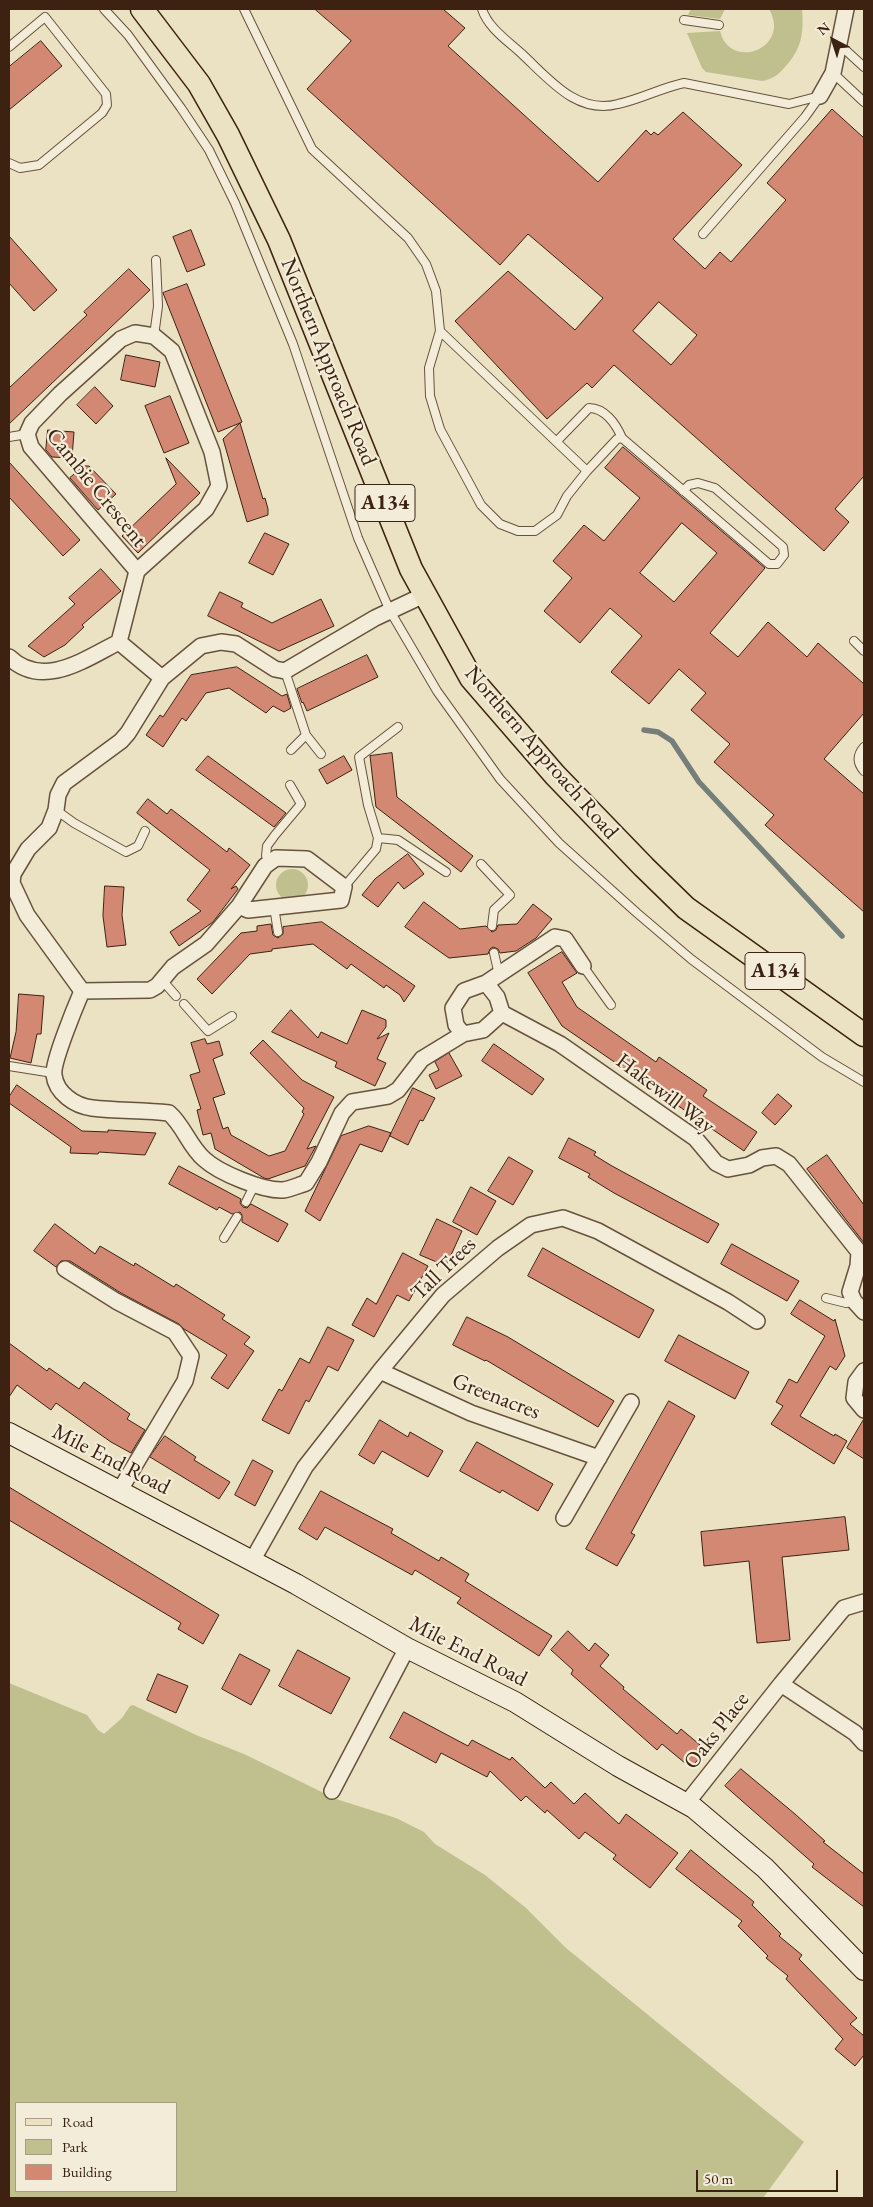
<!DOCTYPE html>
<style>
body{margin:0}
#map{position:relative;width:873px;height:2207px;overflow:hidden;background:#ebe1c3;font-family:"EB Garamond",serif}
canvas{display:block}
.frame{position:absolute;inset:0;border:10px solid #3d2211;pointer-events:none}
.legend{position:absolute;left:15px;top:2102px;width:162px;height:90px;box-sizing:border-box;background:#f2ecd8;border:1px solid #aa9b88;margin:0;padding:6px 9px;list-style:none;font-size:15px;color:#3d2211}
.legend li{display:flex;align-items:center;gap:10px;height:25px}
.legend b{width:25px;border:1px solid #aa9b88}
.north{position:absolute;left:808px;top:15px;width:50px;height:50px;-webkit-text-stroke:4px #f2ecd8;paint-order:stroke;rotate:320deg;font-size:14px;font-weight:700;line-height:20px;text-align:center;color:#3d2211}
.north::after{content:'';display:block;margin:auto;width:18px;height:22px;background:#3d2211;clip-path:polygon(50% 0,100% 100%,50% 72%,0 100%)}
.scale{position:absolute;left:696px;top:2170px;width:142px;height:22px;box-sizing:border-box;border:2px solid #3d2211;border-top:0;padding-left:6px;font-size:15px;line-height:18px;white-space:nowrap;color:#3d2211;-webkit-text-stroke:4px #f2ecd8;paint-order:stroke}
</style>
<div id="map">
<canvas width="873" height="2207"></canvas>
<div class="frame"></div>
<ul class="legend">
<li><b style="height:6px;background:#ebe1c3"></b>Road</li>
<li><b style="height:14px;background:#c0c08e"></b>Park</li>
<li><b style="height:14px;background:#d38874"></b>Building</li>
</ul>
<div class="north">N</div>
<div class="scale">50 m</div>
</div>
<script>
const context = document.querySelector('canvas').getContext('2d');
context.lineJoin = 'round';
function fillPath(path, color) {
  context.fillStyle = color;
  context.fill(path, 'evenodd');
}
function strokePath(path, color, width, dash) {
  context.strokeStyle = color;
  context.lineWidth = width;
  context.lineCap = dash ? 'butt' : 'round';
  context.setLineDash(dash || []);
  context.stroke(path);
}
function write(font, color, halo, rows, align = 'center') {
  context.font = font + ' "EB Garamond",serif';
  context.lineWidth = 4.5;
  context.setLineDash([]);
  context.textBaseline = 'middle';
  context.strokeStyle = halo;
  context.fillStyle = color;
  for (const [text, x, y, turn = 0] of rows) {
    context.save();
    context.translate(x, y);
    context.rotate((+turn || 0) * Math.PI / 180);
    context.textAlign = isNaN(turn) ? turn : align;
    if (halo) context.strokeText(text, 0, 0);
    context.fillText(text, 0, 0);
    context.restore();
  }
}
const green = new Path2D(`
 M691,9h34l-5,10 -32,-4z
 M769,9h33c2,23 0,40 -17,58 -7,8 -12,12 -23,14l-56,-9 -4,-4 -15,-35 33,-2c10,41 72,17 49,-22z
 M276 885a16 16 0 1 1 32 0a16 16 0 1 1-32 0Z
 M9,1683l78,32 11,15 6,4 18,-16 8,-12 3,-1 63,30 48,19 92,45 60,19 28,14 11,12 50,31 41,33 40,40 238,194 -41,56h-754zM16,2103h160v88h-160z`);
const stream = new Path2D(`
 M644,730l14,2 14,9 27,41 143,154`);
const building = new Path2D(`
 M315,9h128l22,19 -17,18 150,136 48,-52 5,5 3,-3 4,3 25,-23 59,53 -69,74 32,30 15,-17 11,10 55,-62 -19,-17 65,-74 32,29v338l-29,33 14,13 -25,29 -210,-186 -22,23 -5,-5 -40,36 -92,-98 53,-50 67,59 28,-32 -75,-64 -28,31 -193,-176 44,-48zM659,302l38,33 -26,30 -38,-34z
 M41,41l21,25 -53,44v-43z
 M191,230l14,35 -18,7 -14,-35z
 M9,236l48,54 -23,21 -25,-28z
 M129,269l21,21 -141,134v-36l78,-73 -3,-3z
 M187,284l55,138 -2,1 23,76 2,-1 3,11v6l-21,7 -24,-83 17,-16 -22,9 -55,-139z
 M126,355l34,7 -5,25 -34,-7z
 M95,387l18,19 -17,18 -19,-19z
 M170,396l19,47 -25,10 -19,-47z
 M48,430l26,2 -2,26 -20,-1 -6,-7z
 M623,447l142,121 -55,65 28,24 30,-35 39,35 11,-14 46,41v29l-40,46 40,35v118l-99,-87 9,-10 -60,-53 16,-18 -39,-34 15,-17 -27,-24 -30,35 -38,-32 31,-36 -32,-28 -30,35 -36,-32 28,-33 -19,-17 31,-36 20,16 36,-43 -35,-30zM682,523l35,30 -43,49 -34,-29z
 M166,458l34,35 -62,60 -16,-17 54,-52z
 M9,462l71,78 -17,16 -54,-59z
 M84,466h5l27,28 -18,16 -28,-32z
 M265,533l24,11 -16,31 -24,-12z
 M101,569l20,22 -39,34 2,2 -19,18 -21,12 -16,-11 47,-42 -6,-6z
 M220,592l23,11 -2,4 31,16 49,-24 13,27 -55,25 -71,-35z
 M367,655l11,22 -71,34 -4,-9 -1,1 -5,-14z
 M237,667l45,29 5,-2 4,14 -7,4 -11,-6 -7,7 -37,-25 -23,5 -20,28 -4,-3 -19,29 -17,-12 14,-20 3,2 28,-42z
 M392,753l5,44 76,59 -12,16 -85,-65 -6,-51z
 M208,756l78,57 -12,14 -78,-57z
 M344,756l8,14 -25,14 -8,-14z
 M148,799l19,15 4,-5 56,43 2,-4 21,17 -19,24 5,-3 2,3 -25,33 -34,24 -9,-14 31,-21 -14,-11 23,-30 -73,-57z
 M408,854l16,20 -20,15 -6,-7 -20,25 -16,-12 13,-16z
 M105,886l19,1 -2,28 4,30 -19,2 -4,-31z
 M424,902l36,27 26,-3 6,6 4,-2 2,-5 19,-1 16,-20 19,15 -16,19 -20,13 -16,2 -2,-4 -5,-2 -3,2 -2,5 -39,4 -44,-31z
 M322,922l93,64 -11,16 -4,-7 -14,-10 -2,3 -33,-24 -4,5 -34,-25 -41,5v2l-22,3 -38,40 -15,-15 44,-46 16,-2v-5l14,-2 2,11 5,3 5,-4v-7z
 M562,952l15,21 -15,9 15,25 79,55 3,-5 48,33 -4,6 54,36 -13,19 -182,-125 -34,-53z
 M19,994l25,2 -3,38h-4l-6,29 -21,-5 6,-26z
 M291,1010l27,28 3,-6 26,12 15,-34 24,10v7l-9,12 12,-6 -12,26 9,4 -11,23 -40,-19 2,-5 -65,-30z
 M205,1039l2,5 12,-3 4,14 -10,4 12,35 -12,4 10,31 5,-2 3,8 38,21 16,-5 19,-37 -2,-2 2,-4 -54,-55 13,-13 39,40 32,17 -27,52 9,-3 -11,20 -37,13 -4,-1 -49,-29 -4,-16 -8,2 -6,-25 4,-1 -11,-34 10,-3 -9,-29z
 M494,1044l50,35 -12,16 -50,-34z
 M449,1053l13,23 -26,13 -7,-14 10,-5 -4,-8z
 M17,1085l65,46 26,1v-2l48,3 -11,22 -46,-3 -1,2 -28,-1 1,-6 -62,-44v-6z
 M413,1088l22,10 -12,23 -3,-1 -12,25 -18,-9z
 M778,1094l14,12 -17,19 -13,-12z
 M369,1126l22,7 -9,19 -22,-8 -40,77 -15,-10 36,-75z
 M569,1138l27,14 -2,3 18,11 107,58 -11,19 -94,-50 -26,-16 2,-3 -31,-16z
 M827,1155l37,50v38l-57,-74z
 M509,1157l24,14 -20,34 -25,-14z
 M179,1166l62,33 -1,4 3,4 4,1 4,-4 37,20 -10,18 -36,-20v-7l-2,-3 -8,2 -13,-7 -2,3 -48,-26z
 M471,1187l25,14 -19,34 -24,-13z
 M437,1219l25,12 -16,35 -26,-11z
 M55,1224l40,30 5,-8 34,20 1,-3 39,24 2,-3 49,31 -3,4 28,18 -6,7 10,7 -26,38 -17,-11 16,-23 -43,-26 -5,-5 -58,-31 -51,-32h-9l-5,6 -22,-16z
 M732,1244l67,37 -12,20 -66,-37z
 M543,1248l111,62 -15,28 -111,-62z
 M403,1253l25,13 -19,35 -12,-6 -23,42 -22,-12 15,-27 9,6z
 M800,1300l34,21 1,-2 10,37 -9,14 -6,-4 -30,50 34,20 1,-2 12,7 -13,23 -63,-40 12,-18 -7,-4 13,-23 8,4 28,-47 -34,-22z
 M467,1317l41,20 106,64 -16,26 -112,-67 -1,1 -32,-16z
 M328,1327l26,13 -16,31 -10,-5 -19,36 -3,-2 -17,34 -27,-14 17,-31 3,2 18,-33 9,5z
 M679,1335l70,37 -14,27 -70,-38z
 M9,1343l38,28 2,-3 30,21 5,-7 46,32 -3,5 18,11 -14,23 -20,-11 -55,-39 -5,7 -34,-25 -8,12z
 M669,1401l26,15 -64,117 4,2 -18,31 -31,-17z
 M864,1419v40l-17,-11z
 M380,1420l28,17 2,-5 33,19 -15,26 -46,-26 -8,13 -15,-9z
 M165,1436l31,21 -2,3 36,22 -11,17 -69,-42z
 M477,1442l76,42 -15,27 -36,-21 -2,3 -40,-22z
 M253,1460l20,11 -18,35 -20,-11z
 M9,1487l210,128 -16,29 -25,-15 3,-6 -172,-103z
 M321,1491l72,38 -2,4 48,28 2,-4 28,17 -4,7 87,55 -13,20 -82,-53 4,-5 -46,-28 -3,5 -87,-48 -8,13 -18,-11z
 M845,1517l4,33 -67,7 8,83 -33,3 -8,-82 -45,5 -3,-34z
 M568,1631l21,20 6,-8 14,12 -9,11 24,21 -1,2 54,45 4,-5 25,21 -15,18 -29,-24 -5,6 -86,-76 2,-4 -22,-20z
 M298,1650l52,28 -19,36 -52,-28z
 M240,1654l30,16 -19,35 -29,-16z
 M158,1674l30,12 -12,27 -29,-13z
 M404,1712l64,34 4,-6 38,20 2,-3 33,31 6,-6 23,22 11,-11 34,31 7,-10 52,39 -28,35 -37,-29 3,-4 -31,-23 -6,7 -32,-29 -2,3 -19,-17 -5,5 -31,-30 -3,6 -46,-24 -5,10 -46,-25z
 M741,1769l54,45 30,27 -2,1 41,32v33l-52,-40 2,-3 -89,-78z
 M691,1850l63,52 -2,3 29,29 -2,2 23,19 -3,4 58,59 -7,6 14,12v19l-9,11 -20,-17 8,-10 -57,-60 2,-3 -22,-18 2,-2 -30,-30 4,-5 -66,-52z`);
const lane = new Path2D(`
 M104,9l24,26 53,73 28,42 26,53 58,141 65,194 32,73 47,80 63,88 59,64 78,70 54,46 131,98 42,25
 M244,9l68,140 96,89 18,26 10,27 4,40 -11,37 1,28 10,33 41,76 19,19 18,7h17l22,-16 10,-19 20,-25 30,-32 5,-1 147,126h8l7,-9 -1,-8 -68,-59 -17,-5 -9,2 -6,6
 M482,9c6,19 26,32 40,45 27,25 55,61 96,50 23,-5 43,-16 66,-21l105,21 31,-8
 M684,20l35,5
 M840,45l24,22
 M9,47l36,-30 61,77 1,11 -5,8 -63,52 -19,3 -11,-5
 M833,73l31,29
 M703,234l102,-117 15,-21
 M440,331l147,140
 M154,336l4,-30 -2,-46
 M9,437l18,-3
 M557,441l32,-33c16,0 27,16 33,30
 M854,641l10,10
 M285,671l21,64 15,19
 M864,747c-7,8 -7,16 0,24
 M291,750l15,-15
 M56,810l18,13 52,29 12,-6 7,-15
 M378,838l20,2 48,32
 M271,860l-5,-4 1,-10 8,-11 26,-31 -11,-19
 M481,864l29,31 -16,15 -2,16
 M344,887l32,-38 2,-11 -10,-33 -9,-48 39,-30
 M274,907l4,25
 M494,953l5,22
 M583,966l28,39
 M162,980l14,16
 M184,1004l24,27 24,-15
 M9,1066l44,7
 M246,1202l9,-18
 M224,1238l13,-21
 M826,1298l20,5 8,-2`);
const street = new Path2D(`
 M820,96l13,-23 13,-64
 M137,571l-106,-124 -4,-13 5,-11 28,-29 61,-55 14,-6 19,3 18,15 40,101 7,34 -13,23 -69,62 -18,71 43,36
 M424,595l-49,23 -90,53 -10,-2 -39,-25 -15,-2 -20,4 -39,32 -34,55 -7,8 -57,42 -6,12 -2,15 -7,18 -21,21 -15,25 -1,9 15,32 55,76c-6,14 -30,72 -28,84 2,18 21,31 38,33 25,3 51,2 77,5 15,13 20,33 35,46 15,14 59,32 79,31 8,-1 16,-5 23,-7l13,-21 23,-49 10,-11 36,-6 10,-6 24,-31 41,-25 20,-4 19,-17
 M9,657c34,33 76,2 110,-15
 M486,983l11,14 5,16 58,31 135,94 21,25 12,6 21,-4 13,-7 14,-2 13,8 70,88 5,1
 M82,991l68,-1 7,-4 16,-19 33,-23 33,-38 9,4 93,-10 3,-13 -37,-28 -31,-1 -11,8 -26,40
 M463,1034l-7,-9 -3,-17 11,-17 22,-8 69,-46 10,2 18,27
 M859,1252l-1,14 -8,26 4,9 10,11
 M65,1269l51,32 59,31 16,24 -6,25 -65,109
 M380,1371l91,42 128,45
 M864,1371l-8,11 -2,16 10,12
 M564,1518l67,-116
 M252,1561l53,-94 75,-96 63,-76 55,-47 33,-23 32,-7 35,13 130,71 29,19
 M781,1684l74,49 9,10
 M332,1791l75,-143
 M686,1804l95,-120 63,-76 20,-6`);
const secondary = new Path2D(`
 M9,1433l287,151 111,64 108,54 103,64 76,42 71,60 99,102`);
const primary = new Path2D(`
 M142,9l57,75 29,51 51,105 132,329 60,109 84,97 89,92 42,41 178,127`);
const shields = [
 [385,503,60],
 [775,971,60]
];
const shieldNames = [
 ["A134",385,503],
 ["A134",775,971]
];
const streetNames = [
 ["Northern Approach Road",328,362,68],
 ["Cambie Crescent",96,488,51],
 ["Northern Approach Road",541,753,49],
 ["Hakewill Way",665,1094,37],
 ["Tall Trees",444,1269,-44],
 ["Greenacres",496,1397,21],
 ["Mile End Road",111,1460,27],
 ["Mile End Road",468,1652,27],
 ["Oaks Place",717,1731,-52]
];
fillPath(green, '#c0c08e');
strokePath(stream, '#767e79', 5.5);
fillPath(building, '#d38874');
strokePath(building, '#3d2211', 1);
strokePath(lane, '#68523e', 10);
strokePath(street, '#68523e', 18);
strokePath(secondary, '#3d2211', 22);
strokePath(primary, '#3d2211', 25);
strokePath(lane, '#f2ecd8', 8);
strokePath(street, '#f2ecd8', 15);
strokePath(secondary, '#f2ecd8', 20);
strokePath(primary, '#ebe1c3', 22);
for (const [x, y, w] of shields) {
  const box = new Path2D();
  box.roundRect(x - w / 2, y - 18.5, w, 37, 4);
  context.fillStyle = '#f2ecd8';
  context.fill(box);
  strokePath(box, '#3d2211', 1);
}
write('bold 21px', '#3d2211', null, shieldNames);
write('22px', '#3d2211', '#f2ecd8', streetNames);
</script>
